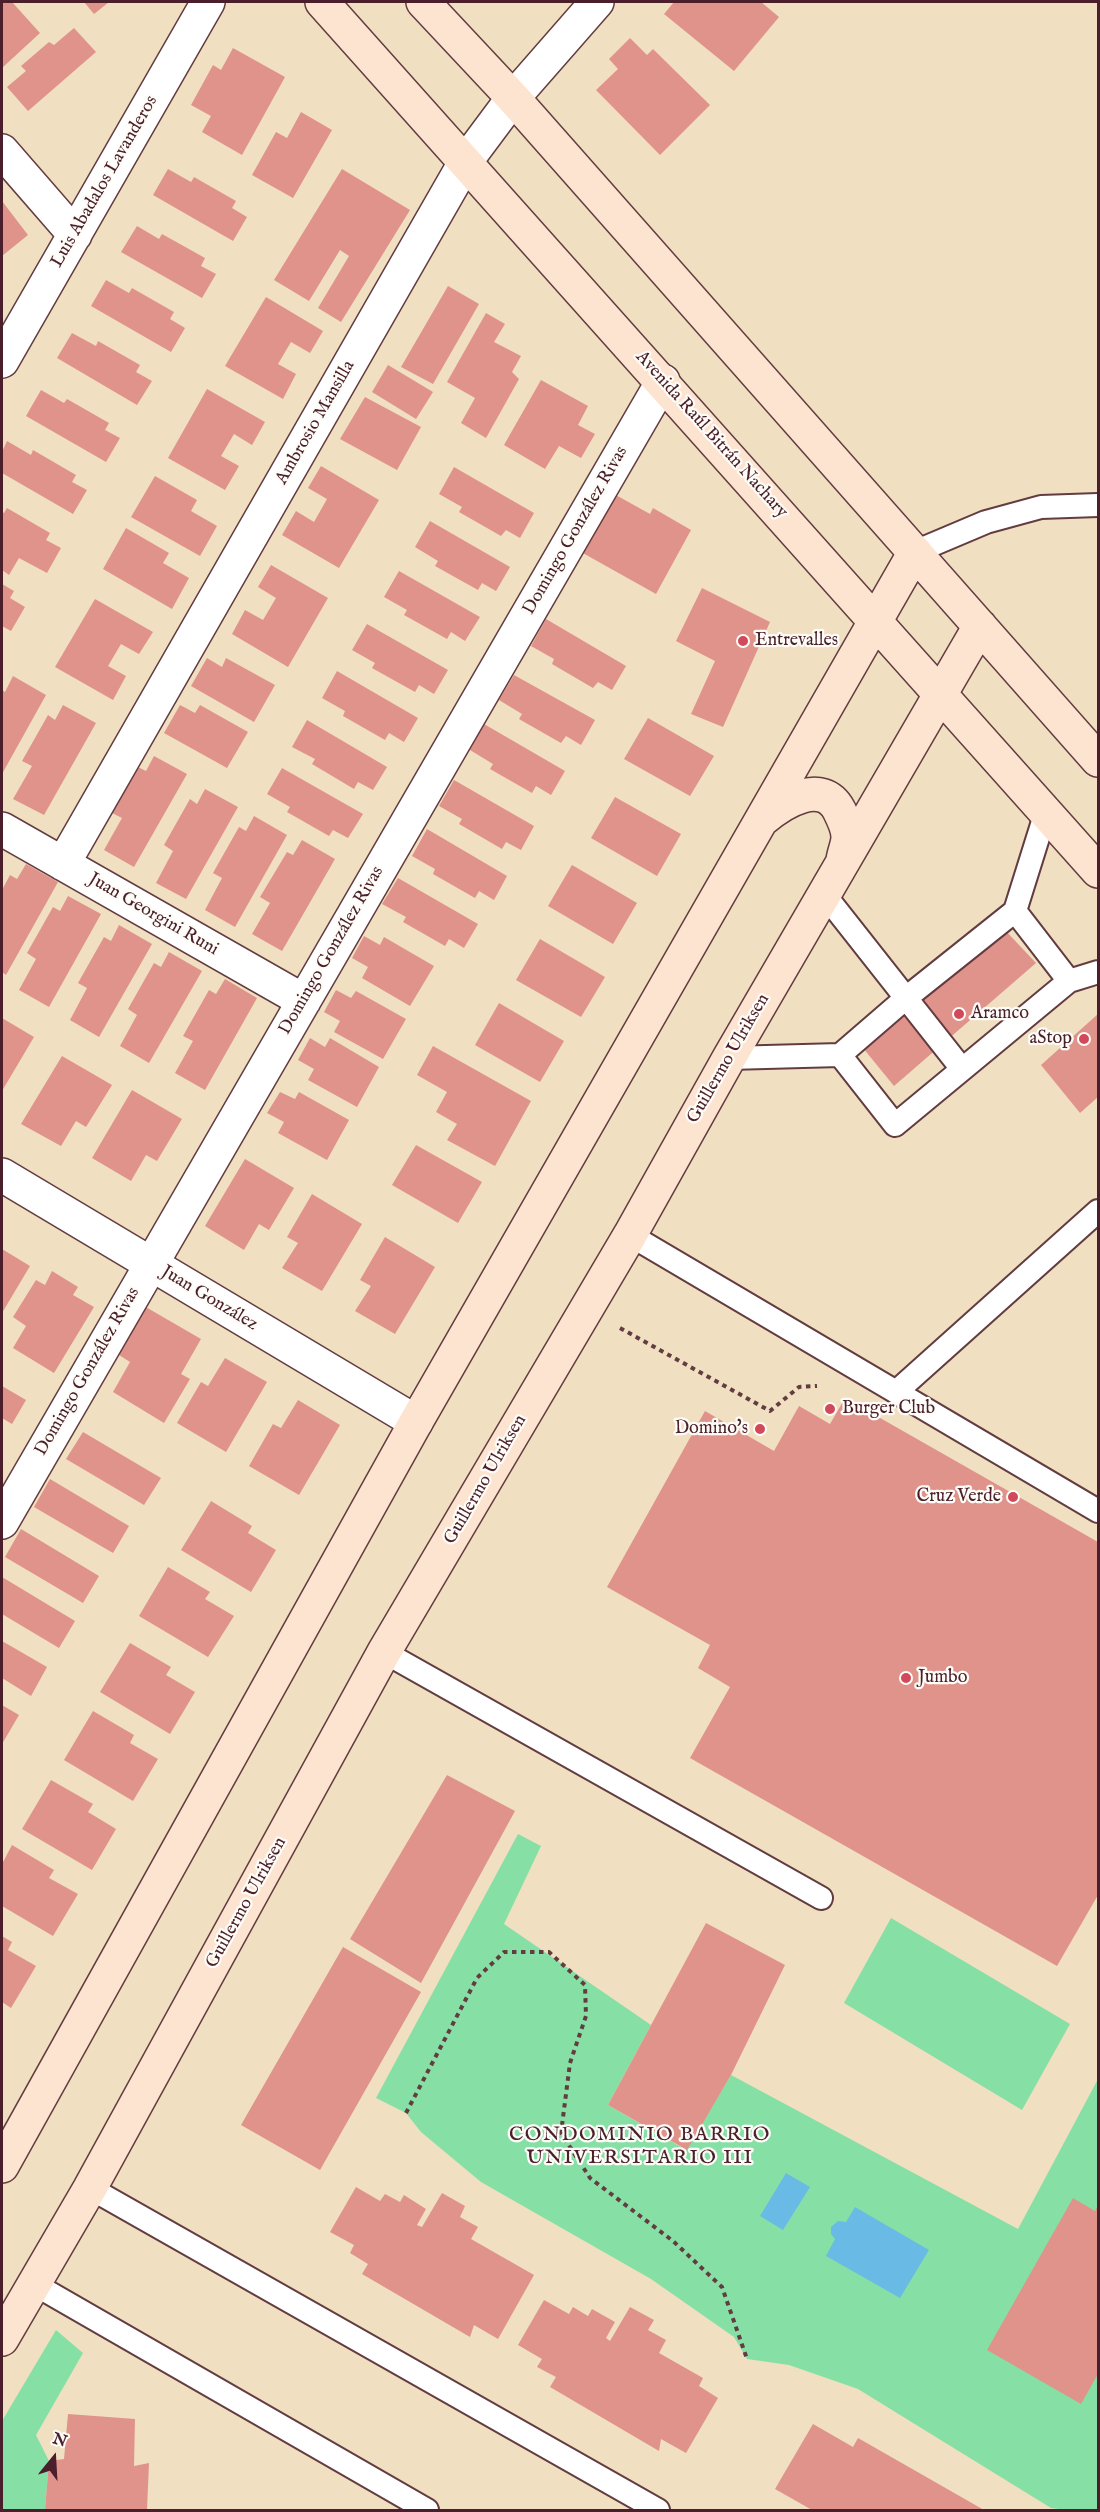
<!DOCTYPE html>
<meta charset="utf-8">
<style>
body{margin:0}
#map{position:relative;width:1100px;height:2512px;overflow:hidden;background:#f0dfc0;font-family:"IM FELL English",serif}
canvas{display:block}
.frame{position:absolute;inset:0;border:3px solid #4a1f2b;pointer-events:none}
.north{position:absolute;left:24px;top:2428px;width:60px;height:60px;-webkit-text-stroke:4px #fdfcf7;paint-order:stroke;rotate:18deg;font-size:16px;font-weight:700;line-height:24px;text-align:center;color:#4a1f2b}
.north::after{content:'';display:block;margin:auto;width:21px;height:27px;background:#4a1f2b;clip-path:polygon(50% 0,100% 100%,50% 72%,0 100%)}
</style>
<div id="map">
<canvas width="1100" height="2512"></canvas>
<div class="frame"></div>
<div class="north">N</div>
</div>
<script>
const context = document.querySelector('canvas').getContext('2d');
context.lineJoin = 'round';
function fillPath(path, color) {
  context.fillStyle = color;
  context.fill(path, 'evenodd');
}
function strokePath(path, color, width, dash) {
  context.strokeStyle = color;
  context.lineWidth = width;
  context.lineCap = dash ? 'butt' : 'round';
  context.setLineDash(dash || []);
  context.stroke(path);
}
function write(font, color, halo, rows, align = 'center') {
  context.font = font + ' "IM FELL English",serif';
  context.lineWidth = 4.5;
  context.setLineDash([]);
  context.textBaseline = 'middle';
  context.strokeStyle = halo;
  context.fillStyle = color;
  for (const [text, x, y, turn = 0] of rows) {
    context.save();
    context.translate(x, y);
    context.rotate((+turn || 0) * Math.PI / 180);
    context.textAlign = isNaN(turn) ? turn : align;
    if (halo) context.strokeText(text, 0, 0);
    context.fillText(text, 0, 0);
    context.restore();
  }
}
const green = new Path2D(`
 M518,1834l23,12 -37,78 147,101 -43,80 78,45 45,-75 287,154 80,-150v431h-32l-15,-2 -193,-119 -69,-24 -42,-6 -13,-22 -83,-58 -170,-97 -60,-50 -15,-19 -30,-15z
 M891,1918l179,106 -48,86 -178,-107z
 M56,2330l27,23 -47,82 13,26 -4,49h-43v-89z`);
const water = new Path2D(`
 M786,2173l24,14 -27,43 -23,-14z
 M855,2207l74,43 -29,48 -74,-42 9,-17 -4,-5v-7l7,-6 8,1z`);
const building = new Path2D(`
 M2,2h10l28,31 -38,35z
 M84,2h25l-15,12z
 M674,2h87l18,15 -45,54 -70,-57z
 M74,28l22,24 -68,59 -21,-24 19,-16 -5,-5 28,-24 5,3z
 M630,38l17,17 6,-6 57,56 -50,50 -64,-65 22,-21 -9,-10z
 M233,48l52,29 -43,78 -40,-23 9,-16 -20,-11 22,-40 8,5z
 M301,112l31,18 -39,68 -41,-23 24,-43 11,6z
 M168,169l23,13 3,-5 42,24 -4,7 15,9 -14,24 -80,-46z
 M342,169l68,41 -69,112 -23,-14 31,-52 -9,-6 -31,51 -35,-21z
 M2,201l26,34 -26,21z
 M137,226l22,13 3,-5 43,24 -4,8 15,8 -14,24 -81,-46z
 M106,280l23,13 3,-5 42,24 -4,7 15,9 -14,24 -80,-46z
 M448,286l31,18 -46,80 -32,-17z
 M266,297l57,34 -13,22 -19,-11 -13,22 18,10 -13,25 -58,-33z
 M486,313l19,11 -11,18 27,14 -9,16 7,7 -33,59 -25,-15 14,-25 -28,-16z
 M72,333l24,13 2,-5 42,24 -4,7 16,9 -15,24 -80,-47z
 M388,365l45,27 -17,27 -44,-27z
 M541,380l47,26 -10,19 17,9 -14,24 -22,-12 -14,23 -41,-24z
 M207,389l58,33 -13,23 -18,-11 -13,22 18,10 -14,24 -57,-32z
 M41,390l23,13 3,-4 42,24 -4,7 15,8 -14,24 -80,-46z
 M365,397l56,30 -24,43 -57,-31z
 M7,441l24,14 2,-5 43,25 -4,7 15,8 -14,24 -71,-41v-21z
 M321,466l58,34 -40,68 -57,-33 14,-24 18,11 13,-23 -19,-11z
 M454,467l80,46 -14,25 -14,-8 -5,6 -42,-24 3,-5 -23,-13z
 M155,476l42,24 -6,11 26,15 -17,30 -69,-39z
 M614,494l36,20 3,-6 38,22 -35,64 -75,-42z
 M7,508l43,25 -4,7 15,8 -14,25 -28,-15 -10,17 -7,-5v-58l2,1z
 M430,521l80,46 -14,24 -14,-8 -4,7 -43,-24 3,-5 -23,-14z
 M126,528l43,25 -6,10 26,15 -17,31 -69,-40z
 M271,565l57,33 -40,69 -56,-33 13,-24 18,10 13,-22 -18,-11z
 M399,571l81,46 -15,24 -14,-9 -4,7 -43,-24 3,-5 -23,-13z
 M2,584l12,7 -4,7 15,9 -14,24 -9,-5z
 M702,588l68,34 -47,105 -32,-13 24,-53 -39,-20z
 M95,599l58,33 -14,22 -18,-10 -13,22 18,10 -13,24 -58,-33z
 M546,619l80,47 -14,24 -14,-8 -5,6 -41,-24 2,-5 -23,-13z
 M367,624l81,46 -14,24 -15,-9 -4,7 -43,-24 3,-5 -23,-13z
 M207,658l15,9 4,-9 49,27 -21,37 -63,-36z
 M337,671l81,47 -14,24 -15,-9 -4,7 -42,-24 2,-5 -23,-13z
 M514,675l81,45 -14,25 -15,-9 -5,7 -42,-24 3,-5 -23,-14z
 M13,676l33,19 -44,79v-84l3,2z
 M63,705l33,18 -52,92 -31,-16 19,-33 -10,-5 26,-46 7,5z
 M180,705l15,8 5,-8 48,27 -21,36 -63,-35z
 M648,718l66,38 -24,40 -66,-37z
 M307,720l80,47 -14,23 -15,-8 -4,7 -42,-25 3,-5 -23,-12z
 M484,724l81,47 -14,24 -15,-9 -4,7 -42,-24 3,-5 -23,-14z
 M154,756l33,18 -53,93 -30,-17 18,-32 -10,-5 26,-46 8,4z
 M282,768l81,46 -15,24 -15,-8 -4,6 -42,-24 3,-5 -23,-13z
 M454,780l80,46 -13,24 -15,-8 -4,7 -43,-25 3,-5 -23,-13z
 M205,789l33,18 -52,92 -30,-16 17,-32 -9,-6 26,-46 7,5z
 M615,797l66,37 -24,42 -66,-38z
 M254,816l33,19 -52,92 -30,-17 17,-32 -9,-5 26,-46 7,4z
 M427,829l80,47 -13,24 -15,-9 -4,7 -42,-24 2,-5 -23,-13z
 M302,840l33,19 -53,92 -30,-17 18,-31 -10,-6 27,-45 6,3z
 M26,864l32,18 -52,93 -4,-3v-82l8,-15 7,4z
 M572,865l65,38 -24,41 -65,-38z
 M398,878l80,46 -14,24 -15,-9 -4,7 -42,-24 3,-5 -24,-13z
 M68,896l33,18 -52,93 -30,-17 17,-31 -9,-6 26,-46 7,4z
 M119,925l33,19 -53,93 -29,-17 17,-32 -9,-5 26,-46 7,4z
 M1004,929l32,34 -142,123 -31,-38z
 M364,936l16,9 4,-8 50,29 -24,40 -48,-28 6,-11 -16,-9z
 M540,939l65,38 -24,40 -65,-37z
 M169,952l33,19 -53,92 -29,-17 17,-31 -9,-6 26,-46 7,4z
 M225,979l32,19 -52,92 -30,-17 18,-32 -10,-5 26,-46 7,4z
 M336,990l15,8 5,-7 50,28 -23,40 -49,-27 6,-11 -16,-9z
 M499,1003l65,38 -24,41 -65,-37z
 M1098,1014v83l-18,16 -39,-48z
 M2,1018l32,19 -32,54z
 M310,1038l15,9 5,-9 49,29 -22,40 -49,-27 6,-11 -16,-9z
 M433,1046l98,55 -36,65 -48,-26 10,-16 -21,-12 11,-20 -30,-17z
 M62,1056l50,29 -26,42 -10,-6 -15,25 -40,-22z
 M132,1090l50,29 -25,42 -11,-6 -15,26 -39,-23z
 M280,1092l15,7 4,-7 50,28 -22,40 -49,-27 6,-11 -17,-9z
 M416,1145l66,37 -24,41 -66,-38z
 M245,1159l49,29 -25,42 -10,-6 -15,26 -39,-24z
 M312,1194l50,30 -40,67 -40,-23 16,-25 -11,-6z
 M385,1237l50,30 -40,67 -40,-23 16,-25 -11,-6z
 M2,1249l28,17 -28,47z
 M52,1271l26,16 -5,8 21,12 -40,66 -41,-25 13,-22 -13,-9 23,-37 9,5z
 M144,1306l57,33 -20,35 9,5 -26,44 -51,-31 17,-30 -14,-9z
 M225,1358l42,24 -41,70 -49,-29 24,-41 7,4z
 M2,1386l24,14 -14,24 -10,-6z
 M845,1398l253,144v353l-41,71 -367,-208 40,-71 -32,-19 12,-23 -103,-58 98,-176 69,40 25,-45 31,18z
 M298,1400l42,25 -41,70 -50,-29 24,-42 8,4z
 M83,1432l78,46 -17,27 -78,-46z
 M50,1479l79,47 -16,27 -79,-46z
 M211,1501l41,25 -4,7 28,17 -25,42 -70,-42z
 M21,1529l78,47 -16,27 -78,-46z
 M168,1567l42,25 -5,7 29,17 -26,41 -69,-41z
 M2,1577l73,44 -16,27 -57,-34z
 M2,1641l45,26 -16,29 -29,-18z
 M130,1643l41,24 -5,8 29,17 -25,42 -70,-42z
 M2,1705l17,10 -17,29z
 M93,1711l41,24 -4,8 28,16 -25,42 -69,-41z
 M447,1775l68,36 -94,172 -71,-44z
 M51,1780l42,24 -5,8 28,17 -24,41 -70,-41z
 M12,1845l42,25 -5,8 29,16 -25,42 -51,-30v-42z
 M706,1923l79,42 -54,110 -44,75 -79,-45z
 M2,1936l10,6 -4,8 28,16 -25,42 -9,-6z
 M343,1947l78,45 -101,178 -79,-45z
 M356,2187l24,14 5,-7 15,8 4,-7 22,14 -9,16 5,2 20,-34 23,13 -5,11 18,10 -7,12 63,36 -36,64 -24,-14 -4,12 -108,-63 6,-10 -18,-11 4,-8 -24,-13z
 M1073,2198l22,13 3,-6v169l-17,30 -94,-54z
 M544,2300l25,14 4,-7 15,9 4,-7 23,13 -9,16 4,3 20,-34 24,13 -6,10 18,10 -7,13 44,25 -4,8 19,12 -32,55 -25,-14 -2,12 -109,-64 6,-10 -19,-10 5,-8 -24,-14z
 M68,2414l67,5 -1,47 15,-3 -2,47h-102l4,-49 15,-2z
 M813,2424l40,23 5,-9 126,72h-172l-37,-21z`);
const path = new Path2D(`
 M620,1328l150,83 29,-24 18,-1
 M406,2113l71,-135 27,-26h45l36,33 1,31 -16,47 -9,70 29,45 83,63 49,46 25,72`);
const service = new Path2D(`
 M915,552l71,-30 55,-15 57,-2
 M824,894l138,175
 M1015,911l54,70
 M840,1055l55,70 174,-144 29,-9
 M729,1058l111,-3 66,-57 109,-87 31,-99
 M630,1235l468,276
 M896,1392l202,-181
 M384,1652l437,246
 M90,2188l568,322
 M34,2284l393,226`);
const minor = new Path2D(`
 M2,151l73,84
 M2,361l206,-359
 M2,829l302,172
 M63,864l403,-703 47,-63 84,-96
 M2,1175l414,247
 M2,1522l661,-1141`);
const secondary = new Path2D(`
 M322,2l776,869
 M423,2l90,96 585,662
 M763,819c20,-17 59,-41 76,-9 4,8 9,18 9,27 0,7 -4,16 -5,23
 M2,2166l414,-744 499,-870
 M2,2339l88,-151 294,-536 246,-417 99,-177 251,-432`);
const markers = [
 [743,641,6,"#d1495b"],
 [959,1014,6,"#d1495b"],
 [1084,1039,6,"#d1495b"],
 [830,1409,6,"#d1495b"],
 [760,1429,6,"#d1495b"],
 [1013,1497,6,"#d1495b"],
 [906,1678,6,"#d1495b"]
];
const streetNames = [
 ["Luis Abadalos Lavanderos",105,182,-60],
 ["Ambrosio Mansilla",316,423,-60],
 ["Avenida Raúl Bitrán Nachary",711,435,48],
 ["Domingo González Rivas",576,531,-60],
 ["Juan Georgini Runi",153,915,30],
 ["Domingo González Rivas",332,951,-60],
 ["Guillermo Ulriksen",729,1059,-60],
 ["Juan González",209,1299,31],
 ["Domingo González Rivas",88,1372,-60],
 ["Guillermo Ulriksen",486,1480,-60],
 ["Guillermo Ulriksen",247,1903,-61]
];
const poiNames = [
 ["Entrevalles",755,641],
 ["Aramco",971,1014],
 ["aStop",1072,1039,"right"],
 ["Burger Club",842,1409],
 ["Domino's",748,1429,"right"],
 ["Cruz Verde",1001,1497,"right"],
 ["Jumbo",918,1678]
];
const neighbourhoodNames = [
 ["CONDOMINIO BARRIO",640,2136],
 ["UNIVERSITARIO III",640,2159]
];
fillPath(green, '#86e0a5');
fillPath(water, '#69bbe5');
fillPath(building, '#e0938b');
strokePath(service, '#633c41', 26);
strokePath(minor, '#633c41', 36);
strokePath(secondary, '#633c41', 36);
strokePath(path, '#633c41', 4, [4.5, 4.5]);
strokePath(service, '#fff', 22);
strokePath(minor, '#fff', 33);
strokePath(secondary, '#fde4d0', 33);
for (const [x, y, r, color] of markers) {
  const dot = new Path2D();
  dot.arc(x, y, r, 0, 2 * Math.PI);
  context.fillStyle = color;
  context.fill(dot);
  strokePath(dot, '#fdfcf7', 2);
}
write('18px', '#4a1f2b', '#fdfcf7', streetNames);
write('18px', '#4a1f2b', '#fdfcf7', poiNames, 'left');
context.letterSpacing = '1.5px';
write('20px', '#4a1f2b', '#fdfcf7', neighbourhoodNames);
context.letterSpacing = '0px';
</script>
